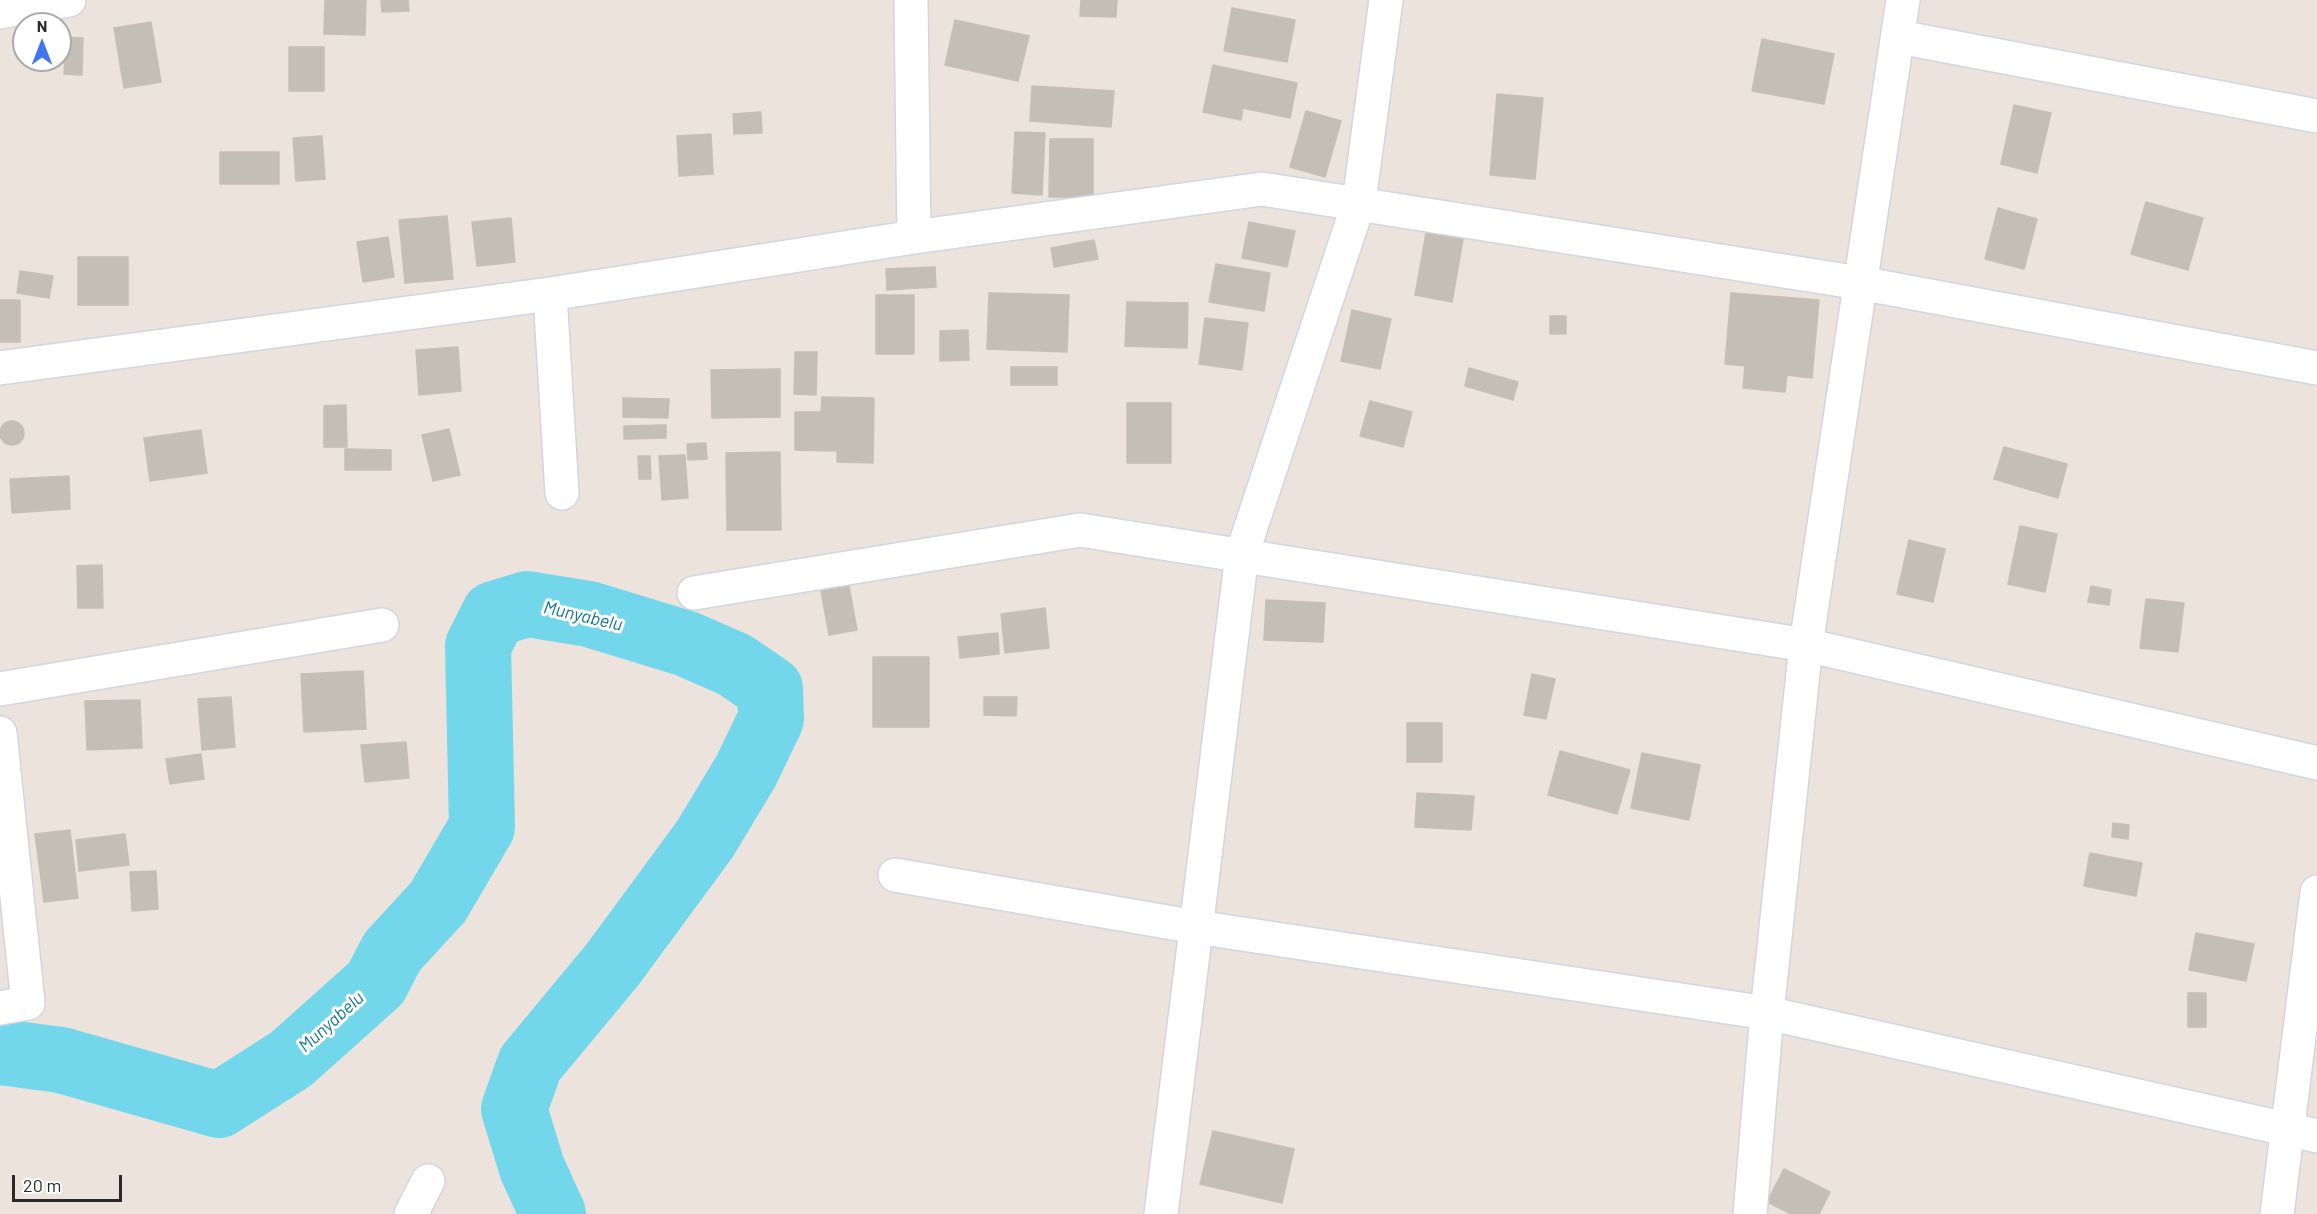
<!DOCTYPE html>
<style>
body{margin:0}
#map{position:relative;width:2317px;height:1214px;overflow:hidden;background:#ebe3dc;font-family:Barlow,sans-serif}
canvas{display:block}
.north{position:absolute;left:12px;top:12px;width:60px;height:60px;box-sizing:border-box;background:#fff;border:2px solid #aaa;border-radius:50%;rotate:0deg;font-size:16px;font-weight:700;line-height:24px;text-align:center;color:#2a2a2a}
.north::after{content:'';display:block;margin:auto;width:21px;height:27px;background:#4174f3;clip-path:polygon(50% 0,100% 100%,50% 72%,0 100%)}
.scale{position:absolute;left:12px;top:1175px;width:110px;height:27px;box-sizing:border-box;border:3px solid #2a2a2a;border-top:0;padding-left:8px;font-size:18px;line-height:21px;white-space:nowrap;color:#2a2a2a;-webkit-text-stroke:4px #fff;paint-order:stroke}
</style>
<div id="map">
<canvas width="2317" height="1214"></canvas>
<div class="north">N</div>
<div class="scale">20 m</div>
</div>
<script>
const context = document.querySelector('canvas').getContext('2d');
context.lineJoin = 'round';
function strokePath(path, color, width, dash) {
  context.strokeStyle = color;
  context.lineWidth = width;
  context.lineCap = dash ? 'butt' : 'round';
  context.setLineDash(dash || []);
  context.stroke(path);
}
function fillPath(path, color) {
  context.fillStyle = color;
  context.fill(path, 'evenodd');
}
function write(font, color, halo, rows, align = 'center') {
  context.font = font + ' Barlow,sans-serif';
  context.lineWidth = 6;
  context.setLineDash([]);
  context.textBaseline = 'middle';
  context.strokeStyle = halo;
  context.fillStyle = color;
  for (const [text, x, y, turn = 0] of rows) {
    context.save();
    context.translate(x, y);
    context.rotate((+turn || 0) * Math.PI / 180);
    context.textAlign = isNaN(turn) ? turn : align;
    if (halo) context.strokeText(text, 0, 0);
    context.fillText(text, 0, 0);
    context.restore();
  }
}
const river = new Path2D(`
 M0,1052l61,8 158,45 72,-46 85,-76 16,-31 46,-50 44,-75 -4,-181 16,-32 33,-10 62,10 98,30 48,21 35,24 1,30 -25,52 -41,68 -92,125 -83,100 -16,45 18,59 21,46`);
const building = new Path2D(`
 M325,0h41l-1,35 -41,-1z
 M381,0h27l1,11 -27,1z
 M1081,0h36l-1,17 -36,-1z
 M1232,8l63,12 -8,42 -63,-11z
 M955,20l74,16 -11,45 -73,-16z
 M151,22l10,60 -37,6 -10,-60z
 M66,37l17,1 -1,37 -18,-1z
 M1762,39l72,15 -10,50 -72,-13z
 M289,47h35v44h-35z
 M1213,65l84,18 -7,35 -47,-10 -2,12 -38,-8z
 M1032,86l82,5 -3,36 -81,-6z
 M1497,94l46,4 -8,81 -45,-4z
 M2014,105l37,8 -14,60 -36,-9z
 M1306,111l35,10 -16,56 -35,-10z
 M761,112l1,21 -28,1 -1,-20z
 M1015,132l30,1 -3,62 -30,-2z
 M711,134l2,40 -34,2 -2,-40z
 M322,136l3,43 -29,2 -3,-43z
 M1050,139h43v58h-44z
 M220,152h59v32h-59z
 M2146,202l57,16 -15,52 -57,-16z
 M1998,208l39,11 -13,50 -39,-10z
 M447,216l6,63 -48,4 -6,-63z
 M511,218l4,44 -38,4 -5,-44z
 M1249,222l46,9 -8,36 -45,-9z
 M1426,233l37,6 -11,63 -37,-7z
 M388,237l6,40 -31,5 -6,-40z
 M1094,240l4,19 -44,8 -3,-19z
 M78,257h50v48h-50z
 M1216,264l54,9 -6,38 -55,-9z
 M935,267l1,20 -49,3 -1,-21z
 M20,271l33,5 -4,22 -32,-5z
 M989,293l80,2 -2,57 -80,-3z
 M1731,293l88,7 -7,78 -25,-3 -2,17 -42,-4 2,-22 -20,-2z
 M876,295h38v59h-38z
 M0,300h20v42h-20z
 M1127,302l61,1 -1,45 -62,-2z
 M1352,310l39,9 -11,50 -39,-8z
 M1550,316h16v18h-16z
 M1205,318l43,5 -6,47 -43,-6z
 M968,330l1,30 -29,1v-30z
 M458,347l3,44 -42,4 -3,-45z
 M795,352h22l-1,43 -22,-1z
 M1011,367h46v18h-46z
 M1469,368l49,14 -5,18 -48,-14z
 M780,369v48l-68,1 -1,-48z
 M822,397l52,1 -1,65 -36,-1v-11l-42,-1v-38h26z
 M623,398l46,1 -1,19 -45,-1z
 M1370,401l42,11 -9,35 -43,-11z
 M1127,403h44v60h-44z
 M346,405l1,42h-23v-41z
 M0 433a12 12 0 1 1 24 0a12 12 0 1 1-24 0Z
 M666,425v13l-42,1v-13z
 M449,429l11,46 -27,6 -11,-46z
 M201,430l6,43 -57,8 -6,-43z
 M706,443l1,16 -19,1 -1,-16z
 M2004,447l63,17 -9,34 -64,-19z
 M345,449l46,1v20h-46z
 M780,452l1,78h-54l-1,-77z
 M685,455l3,43 -26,2 -3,-44z
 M638,456h12l1,23h-12z
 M69,476l1,33 -58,4 -2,-34z
 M2020,526l37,8 -12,58 -37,-8z
 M1909,540l36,9 -12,53 -36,-8z
 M102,565l1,43h-25l-1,-42z
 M849,586l8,44 -28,5 -8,-44z
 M2091,586l20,4 -2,15 -21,-3z
 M2146,599l38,4 -6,49 -38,-4z
 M1266,600l59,3 -2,39 -59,-2z
 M1045,608l4,40 -44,5 -4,-39z
 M998,633l1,21 -39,4 -2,-21z
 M873,657h56v70h-56z
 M363,671l3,58 -62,3 -3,-58z
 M1532,674l23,5 -9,40 -22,-4z
 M231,697l4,50 -33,3 -4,-51z
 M984,697h33l-1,19 -32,-1z
 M140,700l2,48 -55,2 -2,-49z
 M1407,723h35v39h-35z
 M406,742l3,36 -44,4 -4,-37z
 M1560,751l70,19 -13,44 -69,-19z
 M1642,753l58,12 -11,55 -58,-12z
 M201,754l3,25 -34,5 -4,-25z
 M1417,793l57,3 -3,34 -56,-3z
 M2113,823l16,2 -1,14 -16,-2z
 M70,830l8,68 -34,4 -9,-68z
 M125,834l4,31 -50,6 -3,-31z
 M2090,853l52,10 -6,33 -52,-10z
 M156,871l2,38 -26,2 -2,-39z
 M2196,933l58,11 -8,37 -57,-11z
 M2188,993h18v34h-18z
 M1213,1131l81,18 -12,54 -82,-19z
 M1784,1169l46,23 -11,22h-28l-24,-12z`);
const minor = new Path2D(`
 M911,0l3,237
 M0,12l69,-12
 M1899,37l418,79
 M550,294l12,199
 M0,368l550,-74 364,-57 348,-48 598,94 457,85
 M694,593l386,-63 726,115 511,118
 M0,689l382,-64
 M0,733l28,270 -28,5
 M895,875l301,52 571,86 550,123
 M411,1214l17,-33
 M1161,1214l81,-660 117,-352 27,-202
 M1750,1214l17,-201 39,-368 97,-645
 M2277,1214l40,-322`);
const waterNames = [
 ["Munyabelu",583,616,13],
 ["Munyabelu",331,1022,-42]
];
strokePath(river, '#72d7ea', 66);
fillPath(building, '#c4beb7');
strokePath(building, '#c6bfb6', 1.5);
strokePath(minor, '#d1d6e2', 36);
strokePath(minor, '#fff', 33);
write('italic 18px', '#127695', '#fff', waterNames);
</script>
